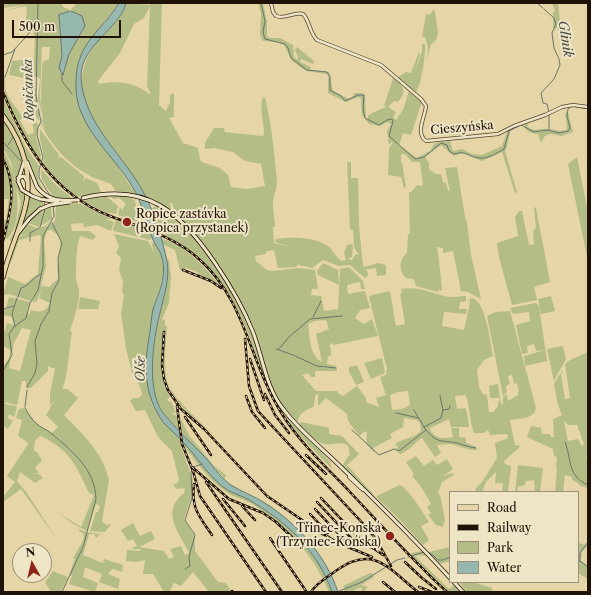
<!DOCTYPE html>
<meta charset="utf-8">
<style>
body{margin:0}
#map{position:relative;width:591px;height:595px;overflow:hidden;background:#e5d5a7;font-family:"Libre Caslon Text",serif}
canvas{display:block}
.frame{position:absolute;inset:0;border:4px solid #211207;pointer-events:none}
.legend{position:absolute;left:449px;top:491px;width:130px;height:92px;box-sizing:border-box;background:#eee4c6;border:1px solid #9c907a;margin:0;padding:5px 7px;list-style:none;font-size:12px;color:#211207}
.legend li{display:flex;align-items:center;gap:8px;height:20px}
.legend b{width:20px;border:1px solid #9c907a}
.north{position:absolute;left:12px;top:543px;width:40px;height:40px;box-sizing:border-box;background:#eee4c6;border:1px solid #9c907a;border-radius:50%;rotate:352deg;font-size:11px;font-weight:700;line-height:16px;text-align:center;color:#211207}
.north::after{content:'';display:block;margin:auto;width:14px;height:18px;background:#8f2418;clip-path:polygon(50% 0,100% 100%,50% 72%,0 100%)}
.scale{position:absolute;left:12px;top:20px;width:109px;height:18px;box-sizing:border-box;border:2px solid #211207;border-top:0;padding-left:5px;font-size:12px;line-height:14px;white-space:nowrap;color:#211207;-webkit-text-stroke:3px #eee4c6;paint-order:stroke}
</style>
<div id="map">
<canvas width="591" height="595"></canvas>
<div class="frame"></div>
<ul class="legend">
<li><b style="height:5px;background:#e5d5a7"></b>Road</li>
<li><b style="height:5px;background:#211207"></b>Railway</li>
<li><b style="height:11px;background:#b5bd87"></b>Park</li>
<li><b style="height:11px;background:#97b8af"></b>Water</li>
</ul>
<div class="north">N</div>
<div class="scale">500 m</div>
</div>
<script>
const context = document.querySelector('canvas').getContext('2d');
context.lineJoin = 'round';
function fillPath(path, color) {
  context.fillStyle = color;
  context.fill(path, 'evenodd');
}
function strokePath(path, color, width, dash) {
  context.strokeStyle = color;
  context.lineWidth = width;
  context.lineCap = dash ? 'butt' : 'round';
  context.setLineDash(dash || []);
  context.stroke(path);
}
function write(font, color, halo, rows, align = 'center') {
  context.font = font + ' "Libre Caslon Text",serif';
  context.lineWidth = 4;
  context.setLineDash([]);
  context.textBaseline = 'middle';
  context.strokeStyle = halo;
  context.fillStyle = color;
  for (const [text, x, y, turn = 0] of rows) {
    context.save();
    context.translate(x, y);
    context.rotate((+turn || 0) * Math.PI / 180);
    context.textAlign = isNaN(turn) ? turn : align;
    if (halo) context.strokeText(text, 0, 0);
    context.fillText(text, 0, 0);
    context.restore();
  }
}
const green = new Path2D(`
 M4,3h57l3,5 5,1v2l-10,4 3,41 -3,12 6,3 4,-17 14,-23 -12,-23 3,-1 2,-4h43l-34,43 -7,15 -2,14 7,40 53,79 -20,-3 -5,-7 -19,-7 -15,-9 -16,-14 -13,-17 -4,-7 -3,-27 1,-37 1,-4 6,-3 1,-12h-8l-2,50 3,31 -2,-3 1,-9 -4,-18 2,-19 -2,-2h-4c0,14 7,30 5,44l-9,-14 3,-27 -24,-5 3,-14 22,-2 1,-21 -2,-7 -8,-1 2,-24 -24,5 23,-6 -23,3z
 M126,3l24,2v-2h12l-3,102 7,6 4,-9v-7l4,-2v24l-5,1 14,25 15,5 2,12 2,2 18,6 8,7 3,12 16,2 18,-3 -4,-22 -16,-3 -12,-9 -19,-4 -9,1v-6l9,-15h10l1,4 38,4c4,-4 -5,-27 0,-39l2,1c7,27 9,55 12,83 0,8 -4,16 -4,24 0,8 2,15 2,22h-2l1,16 18,4 -17,-5 1,-3c16,-2 39,-3 53,8 5,4 7,11 13,14l4,-1 -2,-7 3,-8 5,-1 1,3 -1,10 -5,2 5,1 4,-6 3,1 -5,-8 -1,-17 -3,-1 -3,-67h4v16h7l1,49 4,38 1,2 14,-4 8,2v10l-9,1 -1,-8 -11,2 2,1 1,5 -3,2 -15,-13 -11,1 -16,-6 -11,8 -13,-3 -1,-1 -2,3 -18,1 -4,-18 -7,1 -2,3 -10,2 1,5 11,9 6,1 25,-3 17,2 3,19h-6l-1,6 10,1 3,15 14,-2 2,-40 9,-2 14,14 2,8h-4l-1,-7 -13,3 1,9 17,-3 5,17 -10,2 -5,8 9,6 8,-5 6,17 -44,9 -2,-2 -2,1 1,11 -3,2 -1,7 9,2 1,5h-22v6h-4l-3,-4 -6,2 14,16h21l2,3 4,2 14,-10 9,12v4l13,5 -3,-9 10,-3 -6,-18 6,-2 1,-6 -18,-72 3,-2 18,-4 6,35 9,-2 -5,-30 2,-1 -1,-4c16,-3 28,3 43,7 7,2 15,0 22,0v5l-6,1 -1,7h8l-1,5 -22,-2 -2,14 22,4 5,-22 1,-10c16,-1 20,45 23,58l-9,4 -7,10 2,17 4,7 4,1 2,17h4l4,-4 3,-10h-10l-1,-12 9,-2 3,20 2,1v-8l4,-3 1,7 10,-6v-3l1,-1 -2,-8 -3,1 -2,-9 -4,1 2,8 -4,2 1,6 -4,4 -16,-80 9,-4 14,-1 26,97c-3,12 -16,10 -26,12l5,25 6,1 -17,15 1,3 6,2 -3,26h-6l1,-9h-8l1,-11 -10,10 -4,10h-7l1,-4 6,-6 15,-24 -2,-15 13,-5 -1,-4 -17,1 -2,-5 -4,3h-10c-4,-10 -5,-34 -9,-38l-10,1 2,13 8,-1 2,4 2,15h-18l-2,-8 -19,9c3,11 14,11 23,9l-2,-9h8v9l7,1v5l9,3 2,4h-6l-20,-6 -14,1 4,8 -6,4 -13,-19c-8,5 -13,13 -22,16l-4,-5 2,-2 -3,-3c10,-7 18,-5 26,-13l-1,-8 -4,-3 -12,-2 -1,9 -13,7 2,4 -19,10 2,3 -1,1 -8,-8 1,-11 -2,-2 -6,5 -11,-15 -1,-7 -21,-16 -8,8v-12l-3,2 -1,10c-7,4 -16,7 -16,16l-17,-17 -7,-11 -20,-67 -19,-35 -34,-52 -26,-27 -3,-10h-2l1,7c-8,-5 -18,-8 -25,-13 -5,-4 -18,-28 -23,-35 -23,-35 -56,-63 -34,-108 8,-18 33,-31 37,-51zM150,6l-3,81 4,6 -2,1c-13,-12 -33,-14 -50,-10l-1,-3 22,-28 14,-29 10,-6zM326,320l3,9 -13,5 6,28c-13,-7 -12,-25 -14,-38l7,-3zM408,391l2,14 -8,4 -10,1 -2,-15 8,-3z
 M258,3h5l4,19v14l3,2h10l13,7 1,12 3,3 1,-3 -3,-7 2,-3 17,14 -1,3 -12,-5 -1,3 11,5 -1,3 19,2 4,19 16,8 4,-3 1,-3h8l3,2 1,23 2,1v-3c2,-2 16,-9 19,-9l-3,-1 9,-28c11,8 14,14 5,24l-4,-1 -6,6 8,5 -3,5 3,3 7,-10 6,-19 13,11 -11,33 -8,-2 -4,12 18,13 13,-7 1,2 -6,4 4,6v6l7,5h5l2,8 3,1 2,7 2,1 -5,-23 12,-1 8,50 2,6 4,32 10,44 -13,-7 -7,-1 -8,-40 -10,2v-5l-6,-1c2,14 4,29 5,44l-4,-2 1,3 -20,-5 -3,-1 -2,-7 -8,-1c-8,-9 -7,-18 1,-25l1,-19h2l-1,-41 2,-1 6,-7 6,1 -3,-24h-8l-7,-8h-4v9l1,-1 4,25 -2,1 -3,-11 -13,-2 1,-27 4,-5 -2,-1 -2,3 -2,-14 4,-7 -4,-2 -7,4 -11,-2 -7,-9 -1,-17 -2,-1 -13,5 -18,-9v-17l-2,-2 -20,-3 -14,-10 -8,-16 -6,-3 -15,-1 -3,-6 1,-21z
 M552,3h6l2,19 6,20 -3,3 -6,-17 -4,1v-16l2,-2z
 M433,10l2,1 3,22 -2,7 -5,4 -4,15 1,-12 -3,-10h-3l4,-23 4,1z
 M422,44h3c1,9 -4,43 -9,48l-18,-15 8,-5 5,1 8,-21 1,2 -5,17 7,-19z
 M3,75l2,1c-1,25 8,23 18,42l-3,2 8,15 6,-2 -3,-19 7,11 -2,11 5,19 -1,8c-16,-23 -37,-61 -37,-88z
 M3,98l22,48 14,20c-4,12 2,21 8,29l-10,-10 -20,-52 -14,-20z
 M568,112l5,20 -12,4 -11,-2 -5,2 -4,7 -3,-9c-7,-1 -13,-2 -14,-10l3,-1 2,5c7,4 11,0 19,1 7,0 11,3 19,1l-2,-17z
 M3,120c7,9 21,30 20,42 -1,8 -7,13 -7,21l3,6 7,6 -2,13 -13,34 -1,-3 4,-6 7,-31 -5,-15 -5,-25 -8,-14z
 M511,128l-4,19 -2,4 12,41 -2,1 -13,-41 -20,9 -20,-8 -8,3 -13,-11 -9,7 -1,-3 4,-6 15,-2 3,10 9,-2 10,5 10,1 20,-9 5,-14z
 M40,129l19,26 -1,3 3,-1 23,19 -1,5 3,-3 11,5 4,9 -25,5 -17,-13 -16,-19c3,-13 -5,-23 -3,-36z
 M3,151c14,18 22,70 5,87l-3,1c4,-19 11,-39 7,-58 -2,-11 -9,-20 -9,-30z
 M577,157l11,55v50l-20,-98z
 M3,161c14,25 6,50 0,76v-16l3,-1 3,-21h-6z
 M41,169l16,17 15,12h-18l-12,-18z
 M108,195l17,1 9,4 10,22 -1,2 -25,-9 2,-8 2,3 4,-6 -7,-6 -5,1z
 M29,196l14,6 1,4 -12,8 -10,12z
 M106,196l12,10 -2,8 -11,-2 -23,-11z
 M74,203l7,1 31,15h-6l8,3 -3,9 -14,-6 -13,2 -1,-4 -12,1 1,7h17l7,5 -3,4 -13,-4c-4,13 -4,28 -4,43 1,4 3,9 3,12 0,14 -5,27 -9,40l2,1c-3,14 -4,47 -10,57h5l11,9 -14,17c19,20 39,37 45,65l-7,41 4,4 5,-1 -6,8 -15,-1 6,-19h2l2,-6 -4,-2 -9,27 -12,-6 -21,-15 27,17 13,-32 -5,-2c-14,-30 -19,-42 -48,-57 -8,3 -6,7 -7,15l3,1 5,8 -7,8 4,5h-8l8,1 4,4 -8,5 -15,-11 -3,9 10,12 29,45 -35,-49 -18,13v-5l12,-15 -8,-6 21,-32 -1,-2 -9,-6 4,-16 -6,-2 3,-9 5,-1 12,15 16,10 6,-6 -12,-12 10,-17 -6,8v-12l5,-26h-3l-4,-2v5l-17,17h-5v-7h-4l-5,24 -12,-3v2l11,2 1,2 -3,9 -5,-3 -1,4 5,3 -5,8 -5,-4v-58l6,-9 1,-8 -6,-4 -1,5v-21l2,1 2,-8 7,2 -2,-8 -9,-2v-5l8,-3 -5,1 3,-11 21,5 -3,10 2,3 2,-5c9,3 15,2 19,-7l-11,-5 3,-11 -5,14 -3,1h-2l3,-8 -5,7 -21,-7 -6,1 5,-18 17,7 13,-10 3,-38 -2,-1 -20,5 -8,22 -2,-2 9,-23 12,-4 -12,3 9,-12 10,4 -5,3 14,-6 5,-5 -6,8 10,-7 1,-15zM51,230l7,5c7,13 -4,29 1,43l-10,9 -8,-1 5,-20 -2,-25 3,-10zM22,328l9,2 -11,41 -11,-3 5,-25z
 M51,206l1,13 -13,8 -11,-4 8,-9 8,-5 1,2 1,-3z
 M156,206c39,17 79,86 95,125 7,16 10,34 15,50 -17,-45 -31,-94 -70,-126 -12,-10 -26,-17 -39,-25l-6,-21z
 M534,207l2,1 14,74 -16,5 3,13 -25,5 -13,-48 -2,-14 21,-7 -3,-19 4,-6h3l7,34 5,-1 -1,-13 3,-3z
 M116,220l34,12 2,6 -2,2 -36,-9 -1,-2z
 M114,234l34,7 6,11 -3,-10 4,2 7,13 2,15 -11,40 -4,25 -2,45 5,22 14,21 13,12 45,51 24,11 36,24 16,14 20,28 12,27h-3c-17,-40 -41,-65 -77,-88 -9,-6 -19,-6 -27,-13 -17,-12 -29,-29 -41,-45l-3,1 12,33 -2,18 -7,21 11,18v14l23,31 8,1 6,9h-23l-16,-20 -12,14 -7,-3 -5,9h-5l-11,-18h-10l2,-14 -9,2 -10,-1 1,-11 13,1 1,-2h-10l6,-3 -4,-7 -5,2 -7,-11 12,-7 7,13 11,-5 4,8 -16,8 25,4 5,8 5,-2 -4,-8 11,-3 4,9 4,-2c-10,-21 -29,-41 -5,-60l1,-5 -9,1 -3,-5h3l3,-4 -7,-29 -14,-14 -13,-27 -9,1 -6,-10 3,-3h6l3,-4 -2,-8 -7,-10 -7,-27 -5,-36 3,-17 -2,-5 1,-10 -4,-11 2,-12 -5,-5 3,-7z
 M160,239c21,1 49,32 61,48l-7,-6 -15,-6 -1,-3 -12,-4 -4,3 -2,-1 -5,-20 -13,-6z
 M166,259l3,1 2,17 -2,26 -7,16 3,1v6h2c-1,16 -4,44 1,58 6,15 34,39 45,52 -23,-21 -47,-38 -50,-72l-2,1 2,16 7,16 -3,2 2,3 2,-1 5,12 -4,-1 2,3 5,1 1,15c-9,-8 -18,-18 -23,-29 -10,-20 -2,-67 3,-89 4,-19 10,-34 6,-54z
 M323,263l15,7 1,15 -21,-10 -1,-4z
 M551,296l4,15 -14,3 -3,-15z
 M80,297l20,4 -2,8h-20z
 M536,303l3,3 8,55 -22,5 -1,-10 21,-6 -9,1 -2,-7 -7,2 1,7 -6,1 -6,-29 14,-4 -1,-9 -16,2 -3,-6z
 M563,346l3,13 -12,22 -7,-32z
 M588,352v103l-2,1 2,5v27l-8,-2 -2,-3 -6,-3v-3l-7,-2 -2,17h-8l2,-24 -1,-1 1,-10 -3,-1 -1,-7 -26,-12 4,-11 10,2 1,6h8l1,3h3l-1,-18 9,-4 -4,-10 -4,-21 9,-15 -2,6 4,24 5,-1 -5,-34 5,-4zM564,421l4,4h9l7,19 -2,2 -4,-7 -10,2z
 M382,358l3,15 -14,6 -7,-16z
 M357,365l7,17 -8,3 -7,-13v-5z
 M275,401l55,61 2,7 -33,-34z
 M180,417l9,18 25,31 12,9 -1,4 -43,-46z
 M301,422l28,6v6l13,2 17,18 -14,13 3,-1 25,28 -1,1 -30,-29 8,-12 -2,-8c-8,-6 -15,0 -24,-2 -9,-2 -18,-13 -25,-19z
 M416,456l8,10 9,-6 4,5 10,-6 6,10 -10,7 9,-3 2,2 -12,7 -4,11 2,2 5,25 -2,7 -7,-2 -8,-10 3,-2 -4,-6 4,-3c-5,-10 -12,-21 -19,-28l2,-2 -8,-12z
 M518,465l25,3 -3,24h-5l-1,-12 -8,1 -1,4 -7,2 -1,5h-2z
 M400,485c9,5 22,26 29,37l-8,4 8,14 -6,5 -25,-27 -21,-20v-2z
 M79,529l7,3 17,3h-4l-3,3 -2,-4h-5l-6,21 20,8 1,-4 19,6 -1,7 -10,-3 -4,5 12,5 -2,10 -19,-7 3,-8 -15,-6h-2l-2,9 15,6 -3,9 -26,-8 3,-8 -3,-1 6,-16 -2,-1 10,-17 1,-7 -5,-3z
 M588,539v7l-8,7 2,1 -2,6 8,6v13l-10,-6v-30l8,2z
 M450,547v14l-10,3 -11,-12z
 M422,551l5,5 -8,-1 -4,1 34,33 6,-4 6,7h-12l-37,-36 -1,-3z
 M53,571l15,6 -7,15h-10l-6,-10z
 M370,573h2l2,4 -13,8 7,2 -4,5h-2l-1,-5 -10,5 -2,-2 -4,2 -2,-6z
 M460,582h13l19,6 1,4h-18l-2,-4 2,4h-9z`);
const water = new Path2D(`
 M119,3h7c-6,26 -46,42 -45,75 3,48 44,77 65,119 9,18 17,45 21,64 3,18 -3,34 -7,52 -7,27 -14,77 3,100 13,16 29,31 44,46 7,9 15,20 24,26 11,7 23,11 34,18 33,21 61,53 73,89h-6c-15,-42 -45,-70 -83,-92 -8,-5 -19,-7 -26,-13 -15,-12 -27,-31 -40,-45 -6,-7 -14,-13 -20,-20 -19,-28 -19,-53 -14,-85 2,-9 2,-19 4,-28 6,-17 14,-33 9,-51 -1,-6 -5,-10 -8,-16 -8,-18 -11,-38 -22,-56 -18,-30 -55,-59 -56,-97 -2,-46 22,-53 43,-86z
 M71,11l11,5 3,10 -16,28 -6,21 -4,-7 3,-12 -3,-41z`);
const stream = new Path2D(`
 M38,3l-2,93 5,26 -3,5 -1,8 6,22 -4,13v8l12,19
 M261,3l4,18 -2,11 2,7 20,5 3,4 3,10 16,12 20,2 3,4v14l11,6 4,5 13,-6h6l-1,14 2,9 14,7 8,-5 5,-1 1,2 -4,15 26,23 9,-2 17,-14 6,2 2,6 5,3c13,-4 14,3 25,4 9,1 18,-5 25,-9l5,-18 12,-6 13,7 13,-2 12,3 9,-2 2,-3 -3,-12 1,-7 4,-3 16,3
 M537,3l6,5
 M544,9l10,9 2,6 -4,9 2,15 5,11 1,6 -6,14 -13,14 2,10 4,1 2,9
 M3,55l9,-3 12,-13 6,-7 3,-10 6,-2
 M62,74v7l10,13
 M5,77l10,-28
 M549,130v-15
 M3,142l18,19
 M8,145l6,-9
 M40,227l5,-18 -1,-15
 M30,241v-8l9,-5
 M18,297l3,-9c7,-1 12,-11 20,-14
 M3,309l11,-3
 M313,317l8,-16
 M15,326l-3,-12 5,-16
 M276,349l2,1 11,-13 21,-18 32,-3
 M279,350l14,5 24,11 19,2
 M3,371l9,-16 -3,-21 5,-7 12,-9 4,-15 8,-13 5,-24v-30l11,-20 -1,-14
 M27,387l8,-14 2,-9 -2,-23 6,-17 8,-13 3,-18 7,-13 -1,-22 4,-15 -10,-20
 M25,407l2,-17
 M25,408c3,5 7,12 11,15 4,5 11,6 16,11 20,17 43,35 44,65l-13,48 -21,45
 M414,410l4,7
 M443,410l6,-1 1,-3
 M396,413l23,5 5,9
 M352,430l27,25 15,-6 5,2 27,-21 -2,-3 17,-9 2,-8 -3,-14
 M426,430c11,14 16,10 31,13 6,2 12,4 19,5
 M565,442c7,18 2,34 23,43
 M427,552l6,3 5,5h5l7,-3
 M408,557l16,-5
 M580,561v-8l8,-11
 M578,562l2,-1 8,6
 M185,569l5,-3 -1,-9 6,-22 -10,-15 7,-22 -1,-25 2,-6 9,-3
 M337,592l25,-10 35,-22 8,-2`);
const tertiary = new Path2D(`
 M271,3l2,9 3,4c10,4 18,-5 27,-2 7,7 6,18 14,26l64,25 40,34 5,7c-1,11 -11,27 0,35l72,-7 16,-8 31,-11 17,-8 11,-2 15,2
 M349,477l14,13`);
const secondary = new Path2D(`
 M27,162l10,25
 M18,178l6,-2 3,5
 M22,190l-4,-9 6,-19
 M32,196l8,3
 M83,198c65,-16 98,15 132,65 15,22 28,44 38,69 10,26 13,57 31,78 16,21 39,39 58,58 37,36 73,72 108,110
 M18,233l11,-14 11,-10
 M454,582l9,10`);
const primary = new Path2D(`
 M3,116c21,28 31,62 21,96 -6,22 -16,43 -21,65`);
const rail = new Path2D(`
 M3,92c22,54 50,102 107,124 32,12 64,20 90,44 46,41 50,104 82,154 18,29 45,54 68,78 32,34 63,69 97,100
 M3,159c15,27 7,54 0,82
 M183,270l28,11 10,7
 M164,332l-2,33 2,14 4,11 13,19 23,20 63,67 57,39
 M245,339l4,47 9,25 111,119
 M250,359l14,41
 M265,394l10,21 14,18
 M246,396l6,16 13,16
 M177,406l5,38 11,27 7,25 66,96
 M185,417l26,38
 M306,455l20,19
 M192,467l37,32 34,14 13,9 19,18
 M206,482l76,110
 M194,484c-3,25 5,32 18,51
 M321,498l40,42
 M223,499l22,27
 M317,502l35,37 21,9 10,7
 M242,506l13,14
 M315,509l34,36
 M310,514l18,19
 M365,526l11,13 15,27
 M321,532l15,10 36,15
 M270,538l36,53
 M405,562l17,16 14,11
 M383,582l12,10
 M419,587l13,5
 M232,591l1,1
 M311,592c6,-10 17,-15 26,-22 37,-26 52,-1 81,22`);
const secondaryBridge = new Path2D(`
 M37,187c11,14 23,14 41,13
 M22,190l10,6
 M40,199l18,3
 M40,209l10,-4 20,-3`);
const markers = [
 [127,222,5,"#8f2418"],
 [390,536,5,"#8f2418"]
];
const streetNames = [
 ["Cieszyńska",462,128,-5]
];
const poiNames = [
 ["Ropice zastávka",136,215],
 ["(Ropica przystanek)",136,229],
 ["Třinec-Konská",381,529,"right"],
 ["(Trzyniec-Końska)",381,543,"right"]
];
const waterNames = [
 ["Glinik",565,39,81],
 ["Ropičanka",29,90,-92],
 ["Olše",141,369,-89]
];
fillPath(green, '#b5bd87');
fillPath(water, '#97b8af');
strokePath(water, '#68766c', 1);
strokePath(stream, '#68766c', 1);
strokePath(tertiary, '#52432f', 4);
strokePath(secondary, '#211207', 4.5);
strokePath(primary, '#211207', 5.5);
strokePath(tertiary, '#eee4c6', 2.5);
strokePath(secondary, '#eee4c6', 3);
strokePath(primary, '#e5d5a7', 4);
strokePath(rail, '#211207', 2.5);
strokePath(rail, '#eee4c6', 1, [3]);
strokePath(secondaryBridge, '#211207', 4.5, []);
strokePath(secondaryBridge, '#eee4c6', 3);
for (const [x, y, r, color] of markers) {
  const dot = new Path2D();
  dot.arc(x, y, r, 0, 2 * Math.PI);
  context.fillStyle = color;
  context.fill(dot);
  strokePath(dot, '#eee4c6', 1.5);
}
write('12px', '#211207', '#eee4c6', streetNames);
write('12px', '#211207', '#eee4c6', poiNames, 'left');
write('italic 13px', '#4a4c42', '#eee4c6', waterNames);
</script>
